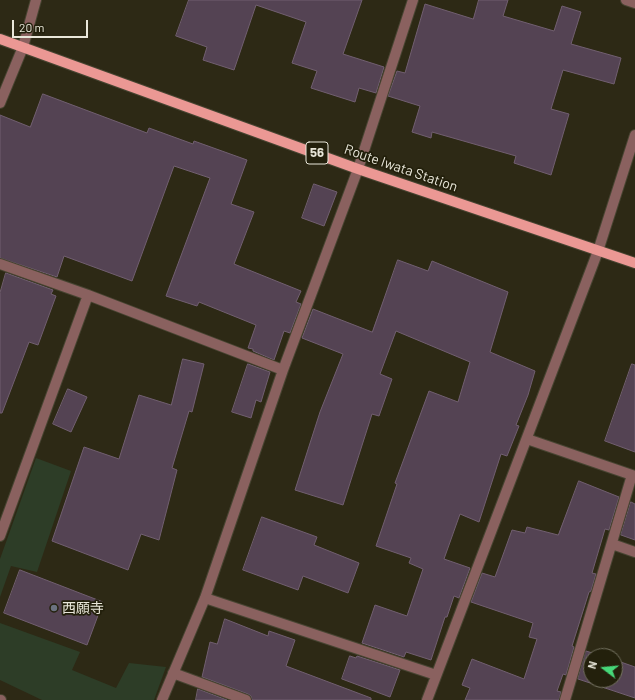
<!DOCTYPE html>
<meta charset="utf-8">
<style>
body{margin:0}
#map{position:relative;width:635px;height:700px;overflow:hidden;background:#2d2915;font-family:Barlow,sans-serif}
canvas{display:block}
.north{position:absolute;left:583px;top:648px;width:40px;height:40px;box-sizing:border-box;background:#23200c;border:1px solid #72705e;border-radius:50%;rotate:286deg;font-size:11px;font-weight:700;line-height:16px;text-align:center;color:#e9e7da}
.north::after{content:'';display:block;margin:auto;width:14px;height:18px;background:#46d779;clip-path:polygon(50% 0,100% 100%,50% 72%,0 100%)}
.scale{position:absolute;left:12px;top:20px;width:76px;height:18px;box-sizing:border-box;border:2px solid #e9e7da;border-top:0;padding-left:5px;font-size:12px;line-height:14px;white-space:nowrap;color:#e9e7da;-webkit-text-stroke:3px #23200c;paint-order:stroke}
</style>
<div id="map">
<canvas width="635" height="700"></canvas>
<div class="north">N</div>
<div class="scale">20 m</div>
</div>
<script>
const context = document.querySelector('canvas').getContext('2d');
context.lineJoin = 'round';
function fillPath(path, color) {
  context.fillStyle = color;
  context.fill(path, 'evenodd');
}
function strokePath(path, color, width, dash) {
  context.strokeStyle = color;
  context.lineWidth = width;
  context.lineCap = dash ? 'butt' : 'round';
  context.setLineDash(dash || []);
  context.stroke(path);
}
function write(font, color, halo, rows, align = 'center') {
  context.font = font + ' Barlow,"Noto Sans JP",sans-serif';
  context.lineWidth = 3.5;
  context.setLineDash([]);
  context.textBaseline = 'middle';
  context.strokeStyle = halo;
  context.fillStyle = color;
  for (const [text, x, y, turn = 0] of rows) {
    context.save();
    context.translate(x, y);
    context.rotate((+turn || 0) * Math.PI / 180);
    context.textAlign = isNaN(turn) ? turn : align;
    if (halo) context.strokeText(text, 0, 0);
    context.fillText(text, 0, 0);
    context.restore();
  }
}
const green = new Path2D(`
 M36,458l35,13 -34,101 -26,-6 -11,31v-38z
 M0,623l80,29 -8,18 44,18 13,-25 37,4 -12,33h-112l-42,-20z`);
const building = new Path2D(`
 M189,0h173l-19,54 41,13 -8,26 -17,-5 -4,14 -44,-14 6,-17 -25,-8 14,-41 -50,-17 -22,65 -31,-10 4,-13 -31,-11z
 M479,0h29l-5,16 51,15 8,-25 19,6 -10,32 50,14 -7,26 -51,-14 -12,39 18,5 -18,61 -37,-12 2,-7 -84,-24 -1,6 -19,-6 8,-26 -32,-10 9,-25 8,2 20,-69 48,15z
 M43,94l104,39 2,-5 44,16 1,-3 53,19 -16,44 23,8 -20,52 67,27 -5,11 5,2 -11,29 -6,-2 -10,29 -21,-9v-2l-5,-1 8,-23 -57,-23 -2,4 -31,-10 44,-118 -36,-12 -42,115 -68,-25 -7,21 -57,-19v-143l30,12z
 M314,184l23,8 -13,34 -22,-8z
 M398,260l30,11 4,-10 76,31 -18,60 45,19 -7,24 -12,30 3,1 -12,30 -6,-2 -22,68 -19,-8 -16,45 26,9 -11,30 -5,-2 -7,21h-2l-14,43 -25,-8 -2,5 -42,-14 13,-38 32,11 16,-47 -14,-6 2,-5 -35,-12 21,-62 -2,-1 34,-92 29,11 12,-40 -74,-31 -16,43 12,5 -13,37 -7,-2 -29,91 -48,-15 25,-78 23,-58 -41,-16 11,-29 59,23z
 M6,273l47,17 -2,4 5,2 -18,49 -9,-3 -27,71h-2v-120z
 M183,359l21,5 -12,48 -3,-1 -17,57 5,2 -18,70 -18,-6 -13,36 -76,-29 32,-94 35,12 20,-64 32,10z
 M248,364l22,8 -9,30 -5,-2 -5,18 -19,-6z
 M632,364l3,1v87l-30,-11z
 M68,389l19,8 -16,35 -18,-8z
 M579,481l40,16 -10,33 -4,-1 -13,44 4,1 -5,17 -2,1 -17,54 2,1 -8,28 -3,-1 -6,17 4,1 -2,8h-94l5,-12 -8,-3 10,-26 52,20 13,-40 -8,-2 4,-14 -62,-21 11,-29 13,4 17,-47 13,3 2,-6 31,8z
 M631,502l4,2v36l-14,-5z
 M262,517l55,20 -3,8 45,18 -11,30 -45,-17 -5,14 -55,-20z
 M20,570l83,32 -16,43 -83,-32z
 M225,619l43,17 1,-5 26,9 -9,26 85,32v2h-119l-1,-4 -3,-2 -46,-17 8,-35 7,2z
 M586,651l16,5h-11v24h24v-20l20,7v31l-57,-19z
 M350,656l6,2 1,-2 43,14 -10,27 -48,-18z
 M198,689l29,11h-31z`);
const minor = new Path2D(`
 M626,0l9,3
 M0,103l23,-56 13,-47
 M0,264l88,31 195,75
 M527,439l108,37
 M0,536l88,-241
 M612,544l23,8
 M205,598l231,77
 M173,673l73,27
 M0,700h1
 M162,700l43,-102 78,-228 75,-201 55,-169
 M427,700l171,-449 37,-116
 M565,700l67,-225`);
const major = new Path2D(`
 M0,39l358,130 277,94`);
const markers = [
 [54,608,4,"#6b7280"]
];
const shields = [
 [317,153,22]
];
const shieldNames = [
 ["56",317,153]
];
const streetNames = [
 ["Route Iwata Station",401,168,19]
];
const poiNames = [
 ["西願寺",62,608]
];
fillPath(green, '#2d3d27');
fillPath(building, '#544353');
strokePath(building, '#715f70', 1);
strokePath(minor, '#474431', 12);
strokePath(major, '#474431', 12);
strokePath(minor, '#8a615f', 10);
strokePath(major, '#eb9894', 10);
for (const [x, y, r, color] of markers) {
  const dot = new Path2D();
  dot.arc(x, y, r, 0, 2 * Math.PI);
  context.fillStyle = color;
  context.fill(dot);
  strokePath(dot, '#23200c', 1.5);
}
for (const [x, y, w] of shields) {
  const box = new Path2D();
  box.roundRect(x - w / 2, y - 11, w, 22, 3);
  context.fillStyle = '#23200c';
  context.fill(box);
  strokePath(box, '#e9e7da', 1);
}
write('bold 13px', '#e9e7da', null, shieldNames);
write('14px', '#e9e7da', '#23200c', streetNames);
write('14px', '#e9e7da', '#23200c', poiNames, 'left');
</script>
